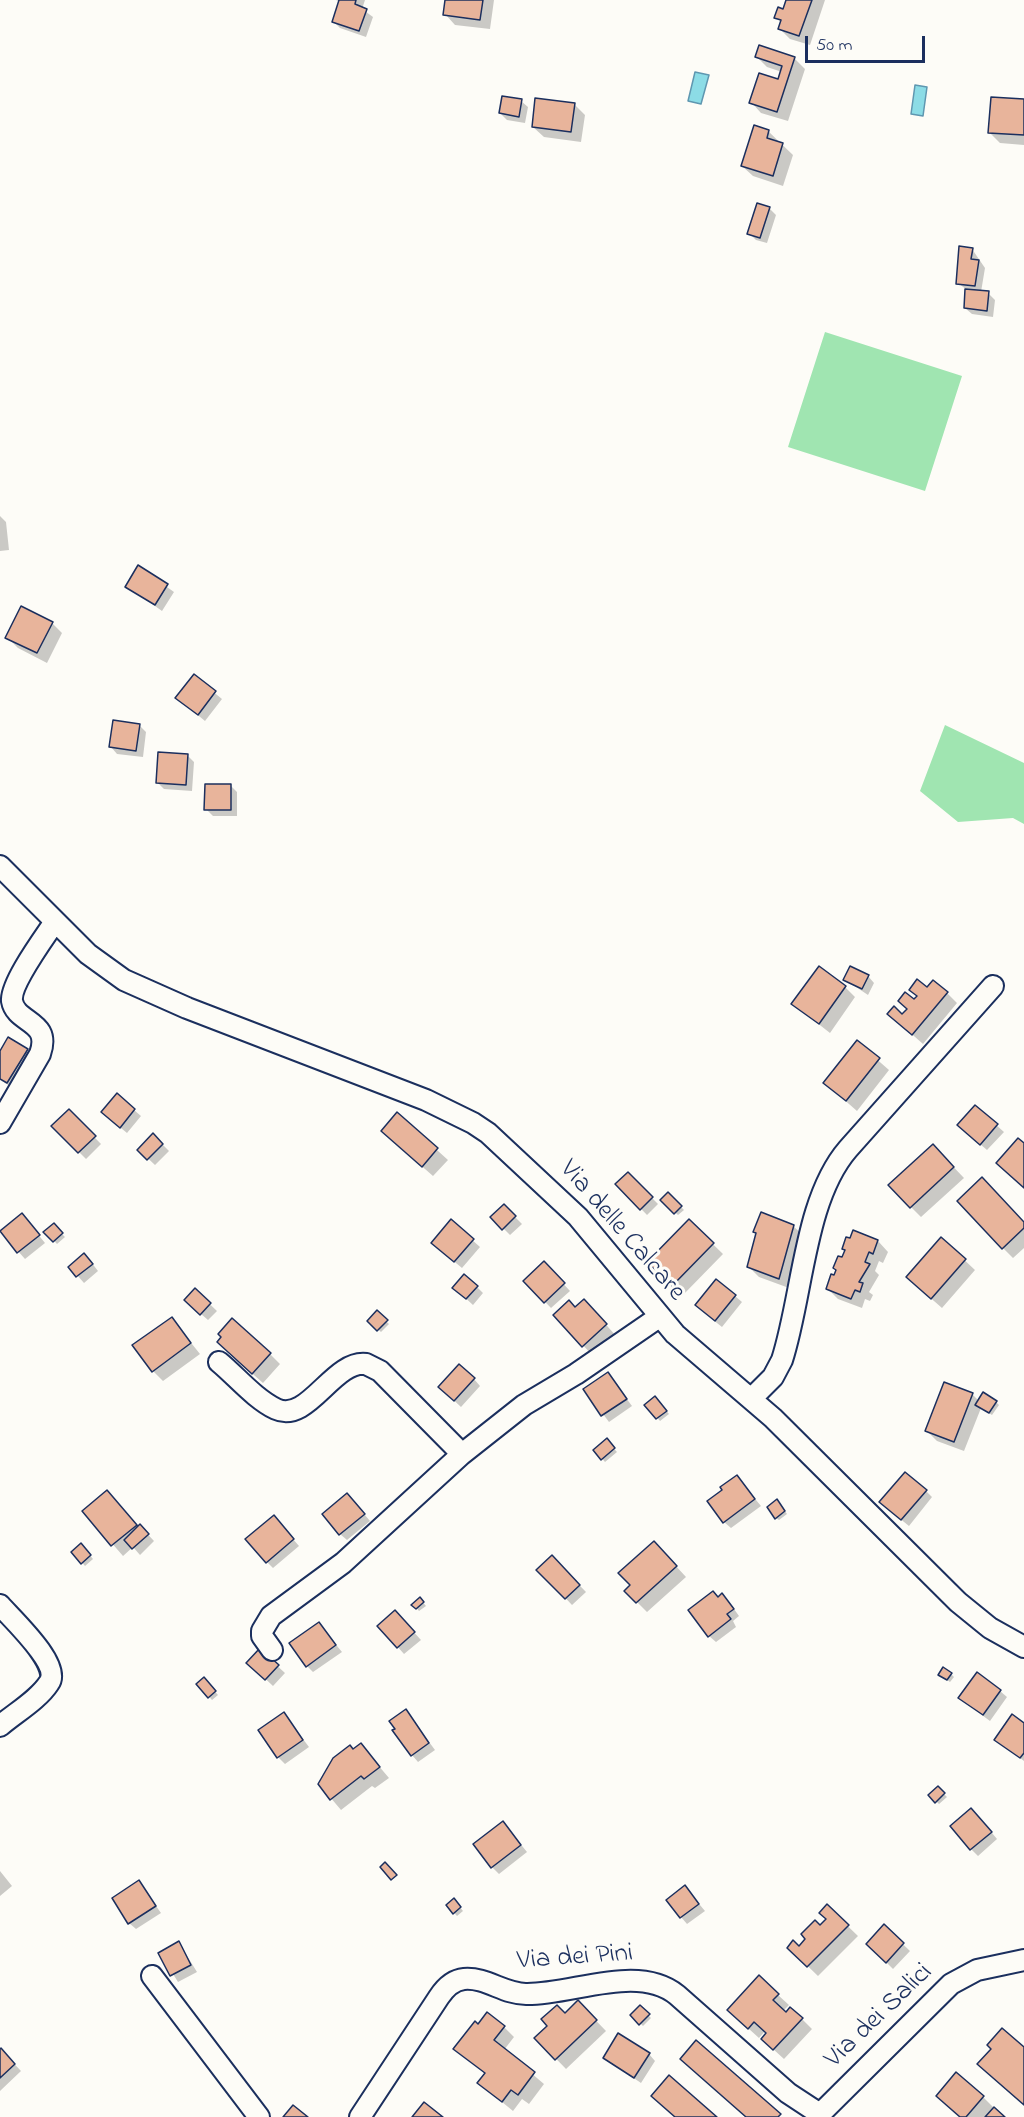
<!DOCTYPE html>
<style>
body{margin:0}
#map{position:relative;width:1024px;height:2117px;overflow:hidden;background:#fdfcf7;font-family:"Indie Flower",sans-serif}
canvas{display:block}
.scale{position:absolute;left:805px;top:36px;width:120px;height:27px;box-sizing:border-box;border:3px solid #1b2f5e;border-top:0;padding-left:8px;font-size:18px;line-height:21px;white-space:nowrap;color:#1b2f5e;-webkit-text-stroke:4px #fdfcf7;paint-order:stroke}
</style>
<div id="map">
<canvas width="1024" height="2117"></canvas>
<div class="scale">50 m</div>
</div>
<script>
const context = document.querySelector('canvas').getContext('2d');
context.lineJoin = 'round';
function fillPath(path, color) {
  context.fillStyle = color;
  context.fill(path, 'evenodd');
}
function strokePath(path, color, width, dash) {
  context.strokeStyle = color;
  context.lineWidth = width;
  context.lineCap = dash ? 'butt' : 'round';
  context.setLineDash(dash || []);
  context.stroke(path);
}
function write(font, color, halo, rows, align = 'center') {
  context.font = font + ' "Indie Flower",sans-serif';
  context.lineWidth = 6;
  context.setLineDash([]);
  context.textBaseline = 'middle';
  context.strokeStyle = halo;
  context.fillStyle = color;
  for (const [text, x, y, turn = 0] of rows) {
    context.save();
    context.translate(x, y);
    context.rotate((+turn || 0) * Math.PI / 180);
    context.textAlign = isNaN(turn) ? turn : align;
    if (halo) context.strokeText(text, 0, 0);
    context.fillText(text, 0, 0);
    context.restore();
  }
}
const green = new Path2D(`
 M825,332l137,44 -37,115 -137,-44z
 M945,725l79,38v61l-11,-6 -55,4 -38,-31z`);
const water = new Path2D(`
 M695,72l14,3 -8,29 -13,-3z
 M915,85l12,2 -4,29 -12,-2z`);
const shadow = new Path2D(`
 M336,0h29l-3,9 11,8 -7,20 -26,-9 -7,-7 7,-19z
 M447,0h47l-4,29 -35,-4 -10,-11z
 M787,0h38l-15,45 -20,-6 -10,-10 2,-6 -6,-6 8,-6z
 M760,47l35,12 10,10 -17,52 -27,-8 -10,-11 28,-21 3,-9 -15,-5 -10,-10z
 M1024,100v45l-24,-2 -10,-10z
 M521,101l7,6 -3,16 -18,-3 -7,-7z
 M574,104l11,11 -4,27 -37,-5 -11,-10z
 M768,131l25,24 -10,31 -30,-10 -11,-10z
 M769,208l7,7 -9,28 -11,-3 -7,-7z
 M972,249l13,19 -4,24 7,1 7,7 -2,17 -21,-3 -7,-6 2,-18 -9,-7z
 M0,516l6,6 3,28 -9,1z
 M139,567l35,25 -12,19 -35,-25z
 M52,623l10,10 -15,30 -29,-15 -11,-11z
 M194,676l28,23 -17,22 -28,-23z
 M139,725l7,7 -3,25 -26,-3 -6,-7z
 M187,755l7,7 -2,29 -28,-2 -7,-7z
 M230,785l7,7v24h-24l-7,-7z
 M868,976l6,7 -6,12 -24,-16z
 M845,987l10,10 -25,36 -37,-29z
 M927,989l20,4 10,10 -34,41 -34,-30 14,2z
 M9,1040l25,17 -19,32 -15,-9v-26z
 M857,1042l32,28 -32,41 -32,-28z
 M976,1107l28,25 -17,18 -21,-18z
 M134,1110l7,6 -14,17 -17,-14z
 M69,1111l32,33 -15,15 -33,-33z
 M397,1114l51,46 -15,16 -40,-35z
 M153,1135l16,16 -14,14 -16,-15z
 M943,1156l21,22 -43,39 -10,-10z
 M628,1174l30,30 -11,11 -30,-31z
 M668,1194l16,16 -6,5 -16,-15z
 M504,1206l18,18 -12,11 -18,-18z
 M762,1214l31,12 11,10 -15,52 -30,-11 -10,-10z
 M451,1221l29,26 -18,21 -23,-19z
 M689,1221l34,33 -40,41 -33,-33z
 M28,1222l17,21 -20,16 -24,-27z
 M1024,1223v25l-11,10 -10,-10z
 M53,1225l12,12 -8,7 -11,-12z
 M942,1239l33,31 -33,38 -24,-21z
 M878,1241l10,11 -5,11 -4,-2 -4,10 4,4 -10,17 4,3 -3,6 -5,-2 -3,9 -24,-9 -11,-11 16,-29 3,-8 -3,-2z
 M91,1262l7,9 -14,12 -14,-16z
 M544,1263l26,28 -19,17 -26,-27z
 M477,1287l6,6 -10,12 -12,-11z
 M195,1290l22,21 -9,9 -15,-13z
 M735,1296l7,6 -20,25 -19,-15z
 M575,1309l19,2 22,25 -23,20 -38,-41z
 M377,1313l12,11 -8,8 -12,-11z
 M172,1319l28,35 -37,27 -10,-10z
 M229,1353l41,1 10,10 -17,19z
 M608,1374l24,32 -23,16 -24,-32z
 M474,1379l6,7 -19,21 -14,-13z
 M972,1394l7,7 17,1 3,3 -7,10 -11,-7 -17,43 -27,-10 -10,-10z
 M658,1401l11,13 -9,7 -13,-16z
 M606,1440l11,12 -12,10 -10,-12z
 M737,1477l24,29 -30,22 -7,-6z
 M926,1491l6,6 -23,29 -21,-17z
 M354,1502l16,19 -23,19 -7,-6z
 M117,1503l21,25 2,-2 14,15 -14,14 -7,-8 -10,9 -39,-45z
 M780,1504l7,10 -8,6 -3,-2z
 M280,1524l19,22 -26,22 -6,-6z
 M81,1545l12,14 -8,7 -12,-14z
 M664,1553l22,24 -39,35 -10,-10z
 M552,1557l34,35 -14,13 -33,-35z
 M420,1599l6,7 -7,5 -5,-6z
 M729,1602l10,14 -6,5 3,6 -20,15 -7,-6z
 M401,1618l20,22 -17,14 -25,-28z
 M319,1624l23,28 -29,20 -6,-6z
 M260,1650l25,23 -12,13 -18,-17z
 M951,1674l3,3 -4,5 -7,-5z
 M204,1679l14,16 -6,5 -14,-16z
 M1000,1691l7,6 -17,24 -23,-17z
 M406,1711l29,39 -17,12 -6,-7z
 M284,1714l25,33 -24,17 -7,-7z
 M1024,1724v37l-28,-21z
 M361,1745l28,33 -14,10 -3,-2 -31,24 -22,-26z
 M938,1788l9,9 -8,7 -9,-9z
 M978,1816l19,23 -19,17 -7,-7z
 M509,1830l18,22 -28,22 -7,-7z
 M0,1871l12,15 -12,10z
 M139,1882l22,31 -25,16 -7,-6z
 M685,1887l20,24 -18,13 -6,-7z
 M454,1900l9,11 -6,5 -9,-10z
 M827,1906l31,30 -40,40 -29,-28h10l29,-29z
 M884,1926l26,25 -17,18 -25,-25z
 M179,1943l18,29 -19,10 -18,-29z
 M778,1995l11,10 -6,6 19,8 10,10 -28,30 -11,-10 -8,-18 -6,7 -20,-18z
 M578,2002l28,29 -40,38 -30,-31z
 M640,2007l11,11 -8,8 -11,-11z
 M478,2026l26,1 10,10 -10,13 40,34 -15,20 -7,-5 -9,12 -34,-28 6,-9 -30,-26z
 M1,2050l20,21 -21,20v-40z
 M649,2054l6,7 -14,22 -37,-25z
 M938,2096l45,1 20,20h-43z`);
const building = new Path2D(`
 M339,0h17l-1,4 12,5 -8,22 -27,-9z
 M445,0h38l-3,20 -37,-5z
 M786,0h26l-13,36 -21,-7 3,-9 -7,-2 4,-11 5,2z
 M759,45l36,12 -18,55 -28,-9 10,-30 19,6 4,-13 -27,-9z
 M502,96l20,3 -3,18 -20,-4z
 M991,97l33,2v36l-36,-2z
 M535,98l40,5 -4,29 -39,-5z
 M754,125l15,5 -2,8 16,5 -10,33 -32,-10z
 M757,203l13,4 -10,31 -13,-4z
 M959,246l14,2 -2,11 8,1 -4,26 -19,-2z
 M965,289l24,2 -2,20 -23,-3z
 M138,565l30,19 -13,21 -30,-18z
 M21,606l32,16 -16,31 -32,-15z
 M194,674l22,17 -18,24 -23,-17z
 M113,720l27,4 -4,27 -27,-4z
 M158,752l30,2 -2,31 -30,-2z
 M205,784h26v26h-27z
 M819,966l27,20 -27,38 -28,-20z
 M850,966l19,9 -7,14 -19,-9z
 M917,979l10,8 6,-7 15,12 -36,43 -25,-21 7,-8 8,8 5,-5 -9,-8 7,-9 9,7 3,-3 -8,-6z
 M8,1037l20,12 -21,34 -7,-4v-28z
 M857,1040l23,18 -34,43 -23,-18z
 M117,1093l18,16 -15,19 -19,-16z
 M975,1105l23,19 -18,21 -23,-20z
 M69,1109l27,27 -18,17 -27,-27z
 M397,1112l41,36 -16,19 -41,-36z
 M153,1133l10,11 -16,16 -10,-10z
 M1018,1138l6,5v45l-28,-25z
 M933,1144l21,23 -44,41 -22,-23z
 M628,1172l25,25 -13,13 -25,-26z
 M982,1177l42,45v6l-22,21 -45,-48z
 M668,1192l14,14 -8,8 -14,-14z
 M504,1204l12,12 -14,14 -12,-13z
 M761,1212l33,13 -15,54 -32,-12 9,-34 -3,-1z
 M22,1213l18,22 -23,18 -17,-22z
 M451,1219l23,20 -20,23 -23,-19z
 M689,1219l25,24 -42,43 -25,-24z
 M54,1223l9,10 -10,9 -10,-10z
 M853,1230l25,10 -5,14 -4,-2 -4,10 5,2 -11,18 4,1 -3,9 -5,-2 -4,9 -25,-10 5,-15 3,1 2,-5 -3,-2 5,-12 4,1 3,-7 -3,-1 4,-12 4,1z
 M941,1237l25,22 -35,40 -25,-22z
 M84,1253l9,11 -17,13 -8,-10z
 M544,1261l21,22 -21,20 -21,-22z
 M464,1274l14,12 -12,13 -14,-11z
 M716,1279l20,16 -21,26 -20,-16z
 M195,1288l16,15 -11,12 -16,-15z
 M584,1299l23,25 -25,23 -29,-32 16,-15 6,7z
 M377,1310l11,10 -11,11 -10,-10z
 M172,1317l19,26 -39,29 -20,-27z
 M232,1318l39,35 -19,21 -35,-32 4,-5 -3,-3z
 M459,1364l16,14 -21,23 -16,-14z
 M608,1372l19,27 -26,17 -18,-27z
 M944,1382l29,11 -19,49 -29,-11z
 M983,1392l14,9 -8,12 -14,-8z
 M655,1396l12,15 -11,8 -12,-14z
 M607,1438l8,10 -14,12 -8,-10z
 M905,1472l22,18 -26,30 -22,-18z
 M737,1475l18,24 -32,24 -16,-22 15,-11 -2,-3z
 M107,1490l30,35 -26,21 -29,-35z
 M347,1493l18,21 -26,21 -17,-21z
 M777,1499l8,12 -10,8 -8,-12z
 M274,1515l20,24 -28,24 -21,-24z
 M140,1524l9,10 -17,15 -8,-9z
 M654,1541l23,25 -41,37 -12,-12 6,-6 -12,-12z
 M81,1543l10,12 -10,9 -10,-12z
 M552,1555l28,30 -15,14 -29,-29z
 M713,1591l5,6 4,-4 12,16 -7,5 4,5 -23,18 -20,-27z
 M420,1597l4,5 -8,7 -5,-4z
 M395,1610l20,22 -18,16 -20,-22z
 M319,1622l17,23 -30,22 -17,-24z
 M260,1648l19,17 -14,15 -19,-17z
 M943,1667l9,6 -5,7 -9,-5z
 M977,1672l24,18 -18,25 -25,-17z
 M204,1677l12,14 -8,7 -12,-14z
 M406,1709l23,34 -18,13 -19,-26 3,-1 -6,-8z
 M284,1712l19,28 -26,18 -19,-28z
 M1012,1714l12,9v30l-4,5 -26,-18z
 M361,1743l19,24 -16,12 -3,-3 -31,24 -12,-16 15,-26 17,-13 3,4z
 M938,1786l7,7 -10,10 -7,-8z
 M971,1808l21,24 -22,18 -20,-24z
 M503,1821l18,24 -30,23 -18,-24z
 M385,1862l12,13 -6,5 -11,-13z
 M139,1880l17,26 -28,18 -16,-26z
 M685,1885l14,19 -19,14 -14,-18z
 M454,1898l7,9 -8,7 -7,-9z
 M827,1904l22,21 -42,42 -20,-19 6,-8 6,6 6,-7 -4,-5 14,-14 5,5 6,-6 -7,-6z
 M884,1924l20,19 -18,20 -20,-19z
 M179,1941l12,24 -21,11 -12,-23z
 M759,1975l20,19 -6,6 13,12 4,-5 13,11 -30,32 -12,-11 5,-6 -12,-11 -6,7 -21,-19z
 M578,2000l19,20 -42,40 -21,-22 13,-12 -6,-7 16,-14 8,8z
 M640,2005l10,9 -11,11 -9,-10z
 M487,2012l18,14 -11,14 41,32 -17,23 -7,-5 -9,12 -25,-19 8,-10 -32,-24 22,-28 3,3z
 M1002,2028l22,19v58l-47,-41 14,-15 -4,-4z
 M618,2033l32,20 -16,25 -31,-20z
 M696,2040l85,74 -3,3h-32l-66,-58z
 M1,2048l14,16 -15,14v-29z
 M956,2072l28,24 -18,21h-6l-24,-21z
 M669,2075l48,42h-42l-24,-21z
 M424,2102l19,15h-31z
 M293,2105l15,12h-25z
 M994,2107l11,10h-20z`);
const minor = new Path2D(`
 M0,866l88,88 36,26 63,28 239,92 47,23 15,10 90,84 97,117 98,84 185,184 32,26 34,19
 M0,1123l40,-69c12,-34 -24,-30 -28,-53 -2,-17 32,-63 42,-78
 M219,1362c17,14 36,37 57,47 32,15 57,-49 90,-45l14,7 82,83
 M751,1399l22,-22 9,-17c21,-65 22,-160 66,-211l145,-163
 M0,1605c12,14 62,60 49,78 -11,17 -34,30 -49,43
 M272,1650l-10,-14v-5l9,-15 72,-53 119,-109 62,-49 52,-31 83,-57
 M152,1976l107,141
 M360,2117l79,-120c6,-9 14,-17 25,-18 22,-2 40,15 62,15 46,1 112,-31 151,1l111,98 32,21
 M817,2117l134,-133 26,-14 47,-10`);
const streetNames = [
 ["Via delle Calcare",621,1232,49],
 ["Via dei Pini",575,1959,-4],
 ["Via dei Salici",880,2017,-44]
];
fillPath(green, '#a0e5b1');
fillPath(water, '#8cdce6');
strokePath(water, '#5f97b0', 1.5);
fillPath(shadow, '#0003');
fillPath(building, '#e8b49b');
strokePath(building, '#1b2f5e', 1.5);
strokePath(minor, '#1b2f5e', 24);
strokePath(minor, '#fdfcf7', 20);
write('27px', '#1b2f5e', '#fdfcf7', streetNames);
</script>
